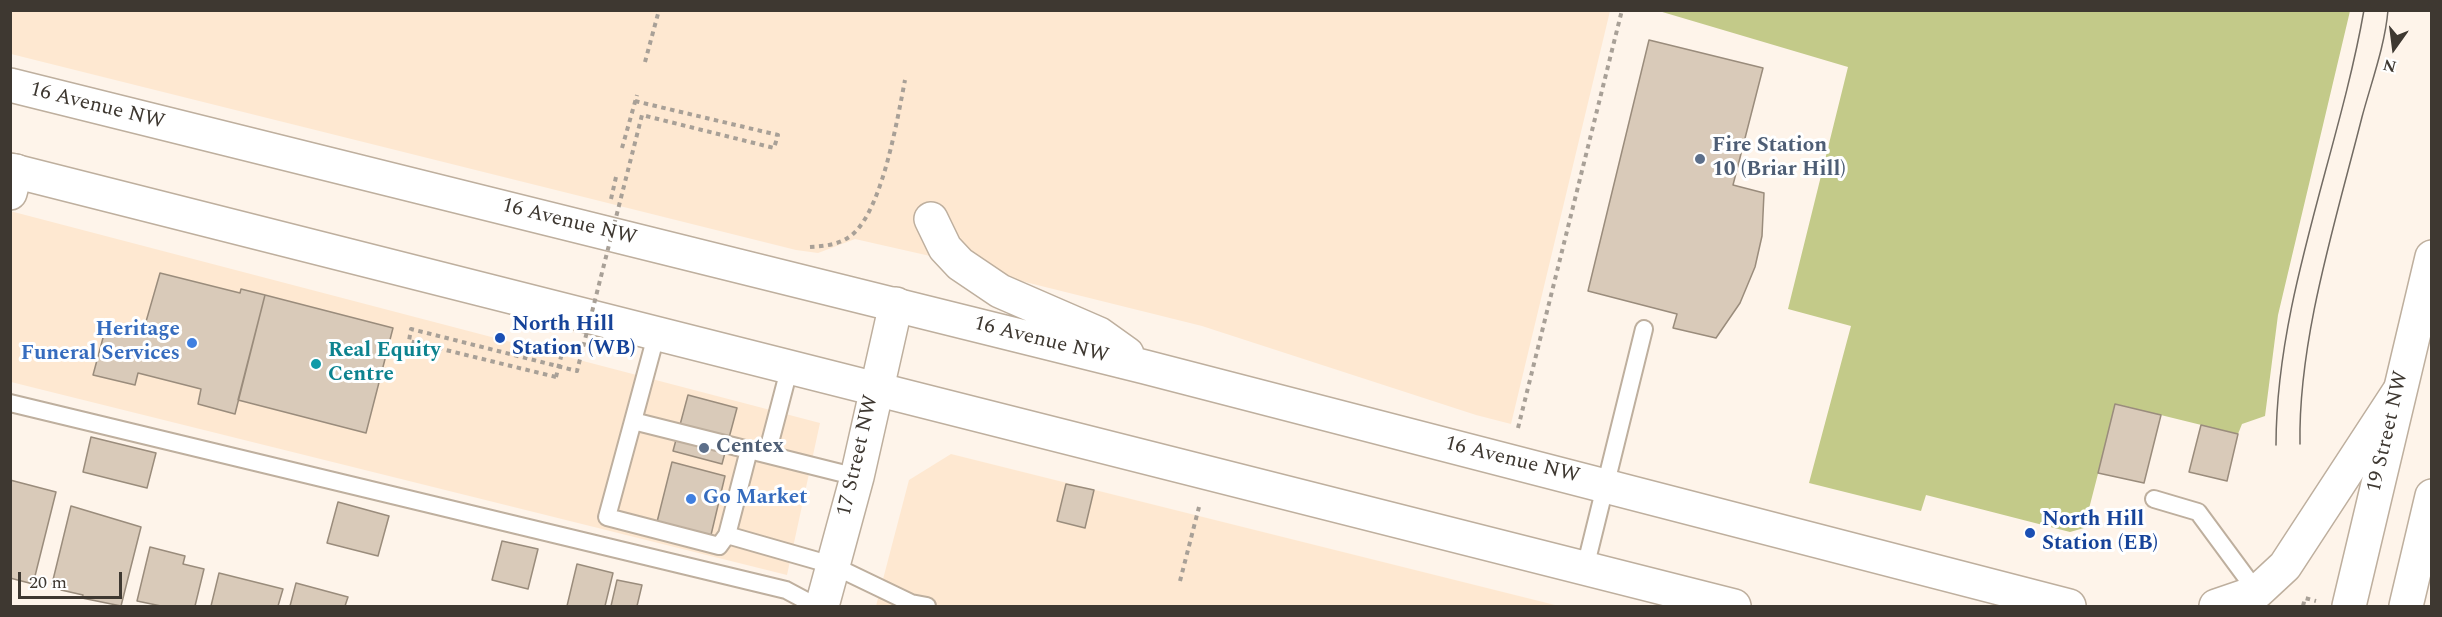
<!DOCTYPE html>
<style>
body{margin:0}
#map{position:relative;width:2442px;height:617px;overflow:hidden;background:#fef4ea;font-family:Spectral,serif}
canvas{display:block}
.frame{position:absolute;inset:0;border:12px solid #3e3831;pointer-events:none}
.north{position:absolute;left:2364px;top:18px;width:60px;height:60px;-webkit-text-stroke:4px #fff;paint-order:stroke;rotate:194deg;font-size:16px;font-weight:700;line-height:24px;text-align:center;color:#3e3831}
.north::after{content:'';display:block;margin:auto;width:21px;height:27px;background:#3e3831;clip-path:polygon(50% 0,100% 100%,50% 72%,0 100%)}
.scale{position:absolute;left:18px;top:572px;width:104px;height:27px;box-sizing:border-box;border:3px solid #3e3831;border-top:0;padding-left:8px;font-size:18px;line-height:21px;white-space:nowrap;color:#3e3831;-webkit-text-stroke:4px #fff;paint-order:stroke}
</style>
<div id="map">
<canvas width="2442" height="617"></canvas>
<div class="frame"></div>
<div class="north">N</div>
<div class="scale">20 m</div>
</div>
<script>
const context = document.querySelector('canvas').getContext('2d');
context.lineJoin = 'round';
function fillPath(path, color) {
  context.fillStyle = color;
  context.fill(path, 'evenodd');
}
function strokePath(path, color, width, dash) {
  context.strokeStyle = color;
  context.lineWidth = width;
  context.lineCap = dash ? 'butt' : 'round';
  context.setLineDash(dash || []);
  context.stroke(path);
}
function write(font, color, halo, rows, align = 'center') {
  context.font = font + ' Spectral,serif';
  context.lineWidth = 6;
  context.setLineDash([]);
  context.textBaseline = 'middle';
  context.strokeStyle = halo;
  context.fillStyle = color;
  for (const [text, x, y, turn = 0] of rows) {
    context.save();
    context.translate(x, y);
    context.rotate((+turn || 0) * Math.PI / 180);
    context.textAlign = isNaN(turn) ? turn : align;
    if (halo) context.strokeText(text, 0, 0);
    context.fillText(text, 0, 0);
    context.restore();
  }
}
const built = new Path2D(`
 M11,10l1599,1 -99,413 -35,-9 -274,-89 -185,-46 -16,-8 -146,-33 -37,14 -22,-3 -785,-196z
 M10,211l810,212 -33,152 -776,-193z
 M951,454l608,152h-683l33,-126z`);
const green = new Path2D(`
 M1659,11h691l-72,304 -13,101 -23,8 -4,10 -122,-30 -32,124 -14,4 -144,-37 -5,16 -112,-28 42,-157 -63,-17 60,-242z`);
const building = new Path2D(`
 M1649,40l114,28 -30,117 31,8 -2,43 -7,31 -15,36 -24,35 -43,-10 4,-14 -89,-23z
 M160,273l80,20 1,-4 24,6 -30,119 -37,-10 3,-15 -63,-16 -3,12 -42,-10 14,-52 36,9z
 M265,295l128,33 -27,105 -128,-33z
 M688,395l49,13 -15,56 -49,-13z
 M2115,404l46,11 -17,68 -46,-10z
 M2201,425l37,9 -11,47 -38,-9z
 M91,437l65,16 -9,35 -64,-16z
 M672,462l53,14 -14,59 -54,-13z
 M10,480l46,12 -23,92 -23,-6z
 M1066,484l28,6 -9,38 -28,-7z
 M338,502l51,14 -11,40 -51,-13z
 M71,506l70,21 -20,79 -39,-8 1,-3 -22,-5 1,-3 -10,-3z
 M502,541l36,8 -10,40 -36,-9z
 M150,547l35,9 -2,8 21,5 -9,37h-34l-24,-5z
 M577,564l36,9 -8,33h-38z
 M219,573l64,16 -5,17h-67z
 M617,580l25,5 -5,21h-26z
 M296,583l52,14 -3,9h-55z`);
const path = new Path2D(`
 M645,62l14,-52
 M635,101l8,2
 M622,148l15,-53
 M611,199l5,-22
 M810,247c17,-1 35,-3 47,-17 27,-31 40,-109 48,-150
 M556,377l8,-32
 M1518,428l104,-418
 M1180,581l19,-74
 M2303,606l2,-8 11,3`);
const lane = new Path2D(`
 M657,332l-24,89 224,56
 M10,403l776,187 30,16
 M633,421l-26,96 112,29 8,-11
 M749,450l-22,85 105,30 79,38 16,3
 M767,454l23,-88
 M2154,499l44,13 59,80
 M1585,568l59,-239`);
const street = new Path2D(`
 M10,193l6,-22
 M822,606l35,-129 39,-173`);
const secondary = new Path2D(`
 M2349,606l83,-349
 M2406,606l26,-110`);
const highway = new Path2D(`
 M10,85l1135,282 924,239
 M10,170l1724,436
 M931,219l14,29 15,16 40,27 99,43 28,20
 M2216,606l41,-14 28,-26 113,-173`);
const tram = new Path2D(`
 M2300,444c-2,-105 36,-224 62,-327 9,-34 23,-71 26,-107
 M2276,445c0,-146 63,-292 88,-435`);
const pathBridge = new Path2D(`
 M556,377l-147,-36 2,-12 166,42 65,-256 132,33 4,-13 -135,-32`);
const markers = [
 [1700,159,6,"#5c6f8a"],
 [500,338,6,"#1a4fb4"],
 [192,343,6,"#3f7fe0"],
 [316,364,6,"#0f9aa8"],
 [704,448,6,"#5c6f8a"],
 [691,499,6,"#3f7fe0"],
 [2030,533,6,"#1a4fb4"]
];
const streetNames = [
 ["16 Avenue NW",97,107,14],
 ["16 Avenue NW",569,223,14],
 ["16 Avenue NW",1041,341,14],
 ["19 Street NW",2389,432,-77],
 ["17 Street NW",859,456,-77],
 ["16 Avenue NW",1512,461,14]
];
const serviceNames = [
 ["Fire Station",1712,147],
 ["10 (Briar Hill)",1712,171],
 ["Centex",716,448]
];
const transitNames = [
 ["North Hill",512,326],
 ["Station (WB)",512,350],
 ["North Hill",2042,521],
 ["Station (EB)",2042,545]
];
const shopNames = [
 ["Heritage",180,331],
 ["Funeral Services",180,355],
 ["Go Market",703,499,"left"]
];
const cultureNames = [
 ["Real Equity",328,352],
 ["Centre",328,376]
];
fillPath(built, '#fee8d1');
fillPath(green, '#c3ca89');
fillPath(building, '#d9cab9');
strokePath(building, '#9a8c7c', 1.5);
strokePath(lane, '#beaf9e', 20);
strokePath(street, '#beaf9e', 36);
strokePath(secondary, '#beaf9e', 36);
strokePath(highway, '#beaf9e', 36);
strokePath(path, '#a8a097', 4, [4.5, 4.5]);
strokePath(lane, '#fff', 16);
strokePath(street, '#fff', 33);
strokePath(secondary, '#fff', 33);
strokePath(highway, '#fff', 33);
strokePath(tram, '#726b63', 1.5);
strokePath(pathBridge, '#a8a097', 4, [4.5, 4.5]);
for (const [x, y, r, color] of markers) {
  const dot = new Path2D();
  dot.arc(x, y, r, 0, 2 * Math.PI);
  context.fillStyle = color;
  context.fill(dot);
  strokePath(dot, '#fff', 2);
}
write('21px', '#3e3831', '#fff', streetNames);
write('bold 21px', '#4e5e75', '#fff', serviceNames, 'left');
write('bold 21px', '#164399', '#fff', transitNames, 'left');
write('bold 21px', '#366cbe', '#fff', shopNames, 'right');
write('bold 21px', '#0d838f', '#fff', cultureNames, 'left');
</script>
